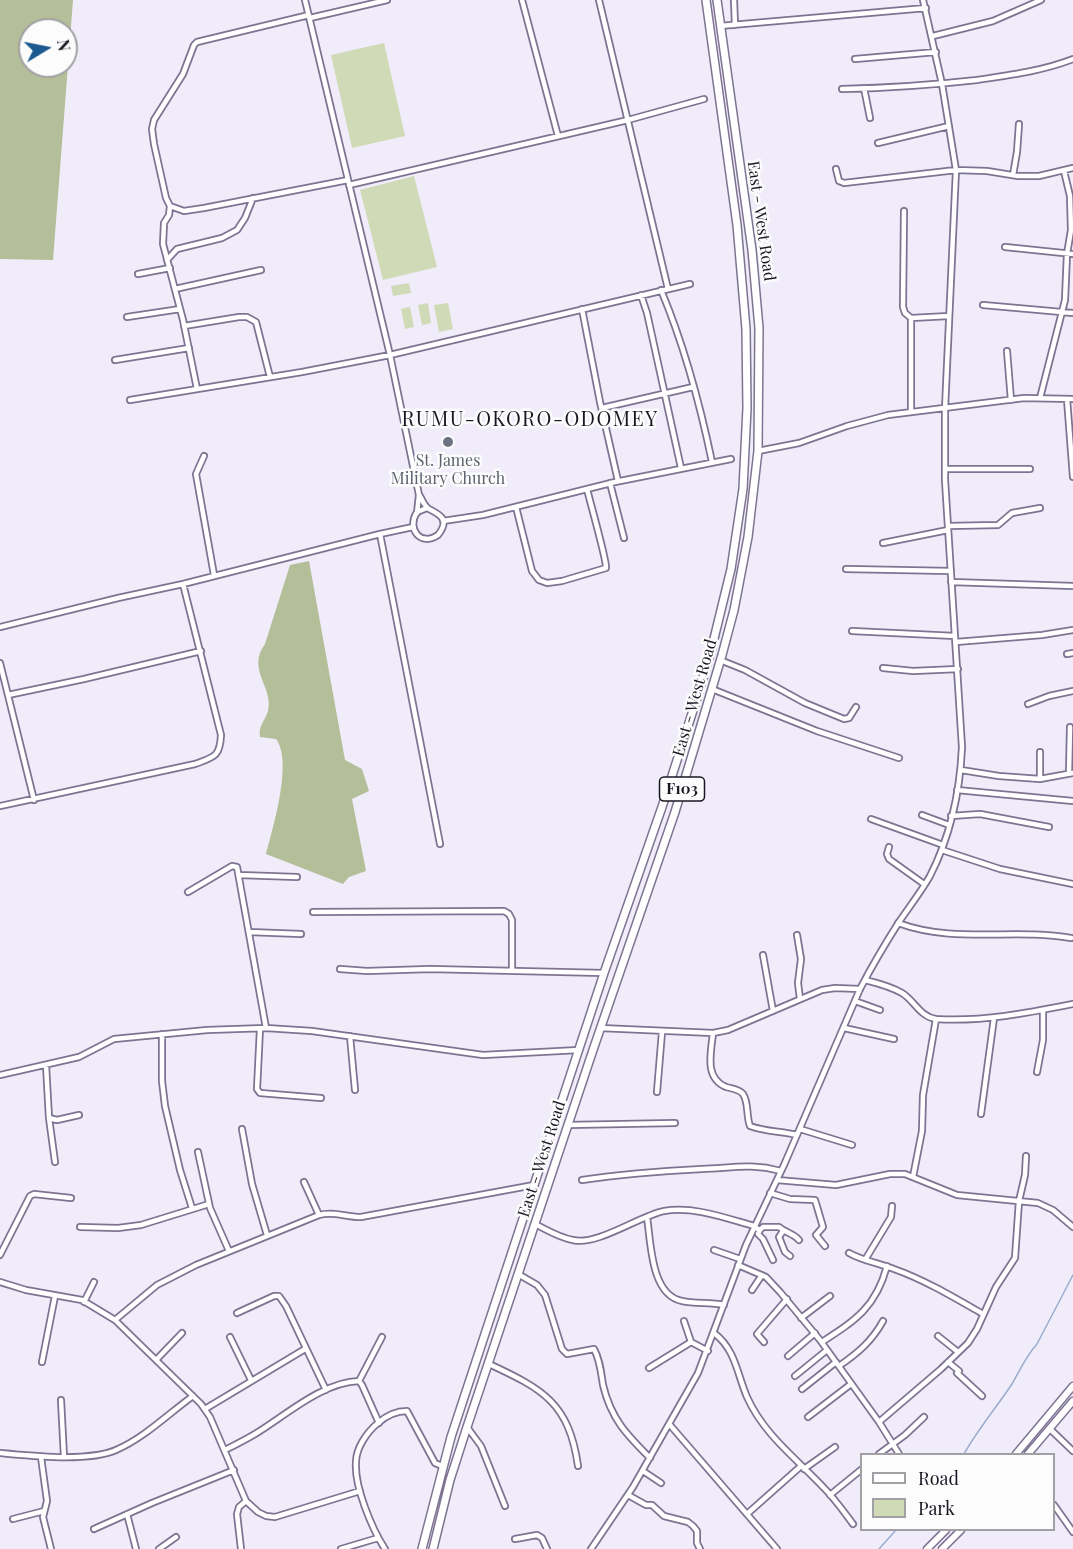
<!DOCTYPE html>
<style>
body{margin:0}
#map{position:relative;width:1073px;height:1549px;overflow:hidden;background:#f0ecfa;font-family:"Playfair Display",serif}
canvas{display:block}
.legend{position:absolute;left:860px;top:1453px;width:195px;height:78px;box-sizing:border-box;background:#fcfcfc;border:2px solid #a1a0a4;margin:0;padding:8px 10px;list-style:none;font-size:18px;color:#191621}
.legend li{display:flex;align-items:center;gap:12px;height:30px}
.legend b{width:30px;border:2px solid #a1a0a4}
.north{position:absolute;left:18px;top:18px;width:60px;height:60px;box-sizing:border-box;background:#fcfcfc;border:2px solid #a1a0a4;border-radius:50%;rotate:80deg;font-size:16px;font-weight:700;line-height:24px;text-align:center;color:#191621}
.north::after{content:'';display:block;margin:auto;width:21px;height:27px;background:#1b598f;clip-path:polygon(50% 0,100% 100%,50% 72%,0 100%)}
</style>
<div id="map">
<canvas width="1073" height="1549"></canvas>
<ul class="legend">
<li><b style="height:8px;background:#fff"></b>Road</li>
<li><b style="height:16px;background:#d0dab7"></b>Park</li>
</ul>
<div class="north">N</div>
</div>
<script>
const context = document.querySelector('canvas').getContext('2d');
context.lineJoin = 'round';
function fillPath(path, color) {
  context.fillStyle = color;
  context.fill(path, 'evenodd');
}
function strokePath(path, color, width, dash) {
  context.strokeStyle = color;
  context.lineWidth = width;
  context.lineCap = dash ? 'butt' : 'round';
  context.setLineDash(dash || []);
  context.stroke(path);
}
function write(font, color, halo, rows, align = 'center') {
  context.font = font + ' "Playfair Display",serif';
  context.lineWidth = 5;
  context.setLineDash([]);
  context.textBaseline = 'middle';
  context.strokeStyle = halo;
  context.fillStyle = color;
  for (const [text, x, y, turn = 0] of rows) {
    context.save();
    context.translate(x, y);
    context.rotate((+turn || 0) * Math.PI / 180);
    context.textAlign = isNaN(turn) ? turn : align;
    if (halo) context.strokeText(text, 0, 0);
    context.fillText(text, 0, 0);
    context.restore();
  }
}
const green = new Path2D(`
 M384,43l21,93 -53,12 -21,-93z
 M414,176l23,91 -54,13 -23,-90z
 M409,283l2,10 -18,3 -2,-10z
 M428,303l3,20 -9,2 -4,-20z
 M448,303l5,26 -14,3 -5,-27z
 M410,307l4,20 -9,2 -4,-20z`);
const forest = new Path2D(`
 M0,0h73l-20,260 -53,-1zM30,30h36v36h-36z
 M309,561l36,199 17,9 7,22 -17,8 14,72 -17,6 -6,7 -77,-30c7,-26 27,-93 10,-115l-16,-2c-2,-11 5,-16 8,-26 6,-24 -22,-41 -3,-67l25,-79z`);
const stream = new Path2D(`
 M964,1454c14,-25 32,-46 48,-70 8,-14 14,-28 25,-40l36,-69
 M879,1549l17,-19`);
const street = new Path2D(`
 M305,0l85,355 29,140 -2,18
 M522,0l36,136
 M599,0l69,289
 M734,0l1,25
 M310,18l77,-18
 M720,26l206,-18
 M933,36l60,-15 48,-21
 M855,59l81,-7
 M864,88l6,30
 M842,89c46,-1 90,-4 135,-9 33,-5 65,-9 96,-21
 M878,143l71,-17
 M836,169l3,12 5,2 112,-13 31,1 31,5h21l34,-8
 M1013,175l4,-23 2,-28
 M349,185l279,-65 76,-21
 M170,206l14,5 20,-3 144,-28
 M904,211l-1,96 2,6 6,5 38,-2
 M1005,247l68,7
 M167,260l10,-11 45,-11 15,-8 8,-12 8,-20
 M138,274l32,-6
 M175,289l86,-19
 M661,290c23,55 39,114 51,172
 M641,295l6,18 34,155
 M983,305l90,8
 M582,309l18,93 18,79
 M127,317l53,-8
 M911,318v94
 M184,326l55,-9h8l9,5 14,55
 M1007,351l4,49
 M115,360l74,-12
 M197,389l-14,-69 -20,-76 1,-21 5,-8 1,-9 -4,-8 -12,-54 -2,-15 2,-9 29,-46 11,-29 3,-3 112,-27
 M1040,398l25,-98 2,-46 4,-24 -1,-34 -6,-25
 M1067,399l6,78
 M130,400l172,-28 88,-17 300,-71
 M602,408l91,-21
 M758,451l41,-8 48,-17 41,-11 136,-17 49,1
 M204,456l-8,18 18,101
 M945,469h85
 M610,483l14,55
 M420,496c2,4 5,11 9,13 12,6 21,11 9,26 -17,12 -32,-6 -21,-23l10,-4
 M516,507l16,64 7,9 8,3 15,-2 44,-13c1,-7 -16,-66 -19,-79
 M443,521l40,-6 132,-33 116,-23
 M948,526l50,-1 14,-12 28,-5
 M380,534l60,310
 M883,543l65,-13
 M846,569l105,2
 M951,582l122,4
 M0,627l118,-29 65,-14 197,-50 33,-7
 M852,631l103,5
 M956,642l86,-7 31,-5
 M1067,654l6,-1
 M720,660l25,10 60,33 39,16 5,-1 7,-11
 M0,663l34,137
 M883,668l30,3 45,-2
 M712,689l105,42 82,27
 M8,695l76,-16 117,-28
 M1028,704l21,-8 24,-5
 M961,770l38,6 41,3 33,-6
 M1069,773l1,-46
 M1040,779v-27
 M957,790l116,11
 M0,806l195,-42c19,-7 25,-7 26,-29l-38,-151
 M922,815l27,10
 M951,816l29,-2 69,13
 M871,819l72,26
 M889,847l-2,7 2,5 35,25
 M942,850l58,19 73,15
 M239,875l58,2
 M188,892l44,-26 5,1 29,161
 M313,912l191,-1 5,3 3,6v51
 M898,923c57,21 114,5 173,15
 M249,932l52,2
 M797,935l4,24 -3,24 2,16
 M763,955l10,56
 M340,969l27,2 63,-2 174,4
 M865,980c12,3 25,6 37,13 12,7 18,24 34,26 46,3 92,-6 137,-15
 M855,1001l25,9
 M600,1028l113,5 15,-3 94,-40 13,-2 25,1
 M844,1028l50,11
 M260,1029l-3,60 3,4 61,5
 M713,1033c-2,20 -9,45 13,54 7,2 13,2 17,7 6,9 3,22 7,32 16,6 31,5 47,9
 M162,1034v47l3,25 15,64 12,38
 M350,1036l5,54
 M46,1065l3,53 8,2 22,-5
 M1037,1072l6,-32v-29
 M0,1075l79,-18 35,-18 93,-9 59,-2 46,3 171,24 96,-5
 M657,1092l5,-60
 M981,1114l13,-96
 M49,1118l6,44
 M568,1125l107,-2
 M242,1129l10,55 15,51
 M800,1129l52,16
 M198,1152l12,56 19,43
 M913,1177l9,-46 1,-36 13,-76
 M582,1180c40,-6 80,-9 120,-11 30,-1 49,-6 79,2
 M777,1180l59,5 54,-11h15l52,21 81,8 15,7 20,17
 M304,1182l15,33
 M770,1193l20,6 25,1 8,27 -7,8 9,11
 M647,1217c4,27 4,78 35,84 14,3 28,1 42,4
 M535,1224c12,6 25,14 38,16 24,6 66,-24 91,-29 30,-5 61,7 90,15
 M80,1227l38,1 23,-3 68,-21
 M754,1227l6,3 3,-3h16c7,6 14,6 20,13
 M760,1230l-2,4 5,5 10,21
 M783,1231l-4,6 6,15 5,4
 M714,1250l26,9
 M849,1253c14,8 30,10 45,16 31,11 61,29 89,45
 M0,1255l30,-59 4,-2 37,4
 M865,1260l26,-43 1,-11
 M738,1265l28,12 14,15 40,48 59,82 20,32
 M518,1274l19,11 8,10 17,54 5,5 27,-5c6,11 7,23 9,36 8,34 24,50 47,73
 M0,1282l26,8 56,10 33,20 42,-35 39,-20 123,-50c15,-4 26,2 42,2l173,-32
 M752,1290l10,-15
 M84,1302l10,-20
 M237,1313l37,-17h5l7,10 40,84
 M801,1318l29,-22
 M115,1320l86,84 9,13 36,84 12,11 8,4 9,1 85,-26
 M684,1321l7,21 17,9
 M714,1333c22,17 23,41 33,64 17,38 50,62 77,91 11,11 20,24 29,36
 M938,1336l20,16
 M230,1337l21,43
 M764,1342l-7,-8 30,-35
 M822,1342c34,-22 54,-35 65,-76
 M788,1356l27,-23
 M156,1360l26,-27
 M42,1362l13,-66
 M948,1362l11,9 -2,2 25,23
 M489,1364c54,25 80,39 89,102
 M839,1366c19,-13 33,-25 44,-45
 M649,1368l42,-26
 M795,1376l32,-26
 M359,1381l23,-44
 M802,1389l34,-27
 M61,1400l3,57
 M205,1409l100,-60
 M808,1417l43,-33
 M879,1422l62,-53 27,-26 9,-14 19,-42 19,-29 4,-57 6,-26 1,-19
 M670,1425l107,124
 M467,1427l14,19 24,60
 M1050,1429l23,22
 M225,1450c10,-5 20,-10 30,-16 30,-18 67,-52 104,-53l3,4 17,38
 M0,1453c30,3 89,9 116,-3 28,-12 52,-36 77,-54
 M879,1454l26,-19 19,-18
 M41,1457l6,44 -4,16 8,32
 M804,1469l31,-22
 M643,1471l18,12
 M628,1495l18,10h6l12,11 24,6 5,4 4,5v12l3,6
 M830,1495l32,-26
 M1054,1505l19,27
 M127,1514l9,35
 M747,1514l54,-48
 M13,1519l31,-8
 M94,1529l58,-26 82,-33
 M515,1539l22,-4 5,3 5,11
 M159,1549l17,-12
 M241,1549l-4,-35 2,-7 7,-6
 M341,1549l37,-11
 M385,1549c-13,-20 -31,-63 -29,-87 0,-14 11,-30 22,-39 8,-7 19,-12 29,-12l28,52 7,3
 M591,1549l42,-62 65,-114 48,-128 38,-80 76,-176c12,-23 25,-45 39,-67 10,-15 22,-30 31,-46 20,-39 30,-85 32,-129l-17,-267v-71l11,-239 -14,-86 -19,-84`);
const secondary = new Path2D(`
 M1016,1454l57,-68
 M1028,1454l45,-53
 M927,1549l19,-19
 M942,1549l19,-19`);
const primary = new Path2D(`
 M422,1549l29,-112 153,-464 58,-166 35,-109 14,-47 20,-82 12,-80 4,-81 -1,-79 -9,-104 -31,-225
 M433,1549l17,-69 17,-53 126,-377 82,-238 47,-157 12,-45 14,-73 10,-86 1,-123 -7,-78 -35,-250`);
const markers = [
 [448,442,6,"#6b7280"]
];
const shields = [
 [682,789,45]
];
const shieldNames = [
 ["F103",682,789]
];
const streetNames = [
 ["East - West Road",761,221,82],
 ["East - West Road",695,698,-74],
 ["East - West Road",542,1159,-72]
];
const worshipNames = [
 ["St. James",448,461],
 ["Military Church",448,479]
];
const quarterNames = [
 ["RUMU-OKORO-ODOMEY",530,420]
];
fillPath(green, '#d0dab7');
fillPath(forest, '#b4be99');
strokePath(stream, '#9aacce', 1.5);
strokePath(street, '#7e7492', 8);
strokePath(secondary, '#7e7492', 9);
strokePath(primary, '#7e7492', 10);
strokePath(street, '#fff', 4.5);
strokePath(secondary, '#fff', 6);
strokePath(primary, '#fff', 7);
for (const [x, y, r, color] of markers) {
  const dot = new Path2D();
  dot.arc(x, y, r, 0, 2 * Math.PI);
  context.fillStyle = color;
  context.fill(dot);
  strokePath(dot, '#fcfcfc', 2);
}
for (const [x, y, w] of shields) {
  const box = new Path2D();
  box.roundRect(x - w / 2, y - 12, w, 24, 4.5);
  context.fillStyle = '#fcfcfc';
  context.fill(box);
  strokePath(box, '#191621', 1.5);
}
write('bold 15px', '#191621', null, shieldNames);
write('16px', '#191621', '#fcfcfc', streetNames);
write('16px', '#5b616d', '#fcfcfc', worshipNames);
context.letterSpacing = '1.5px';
write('20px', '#191621', '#fcfcfc', quarterNames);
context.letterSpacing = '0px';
</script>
